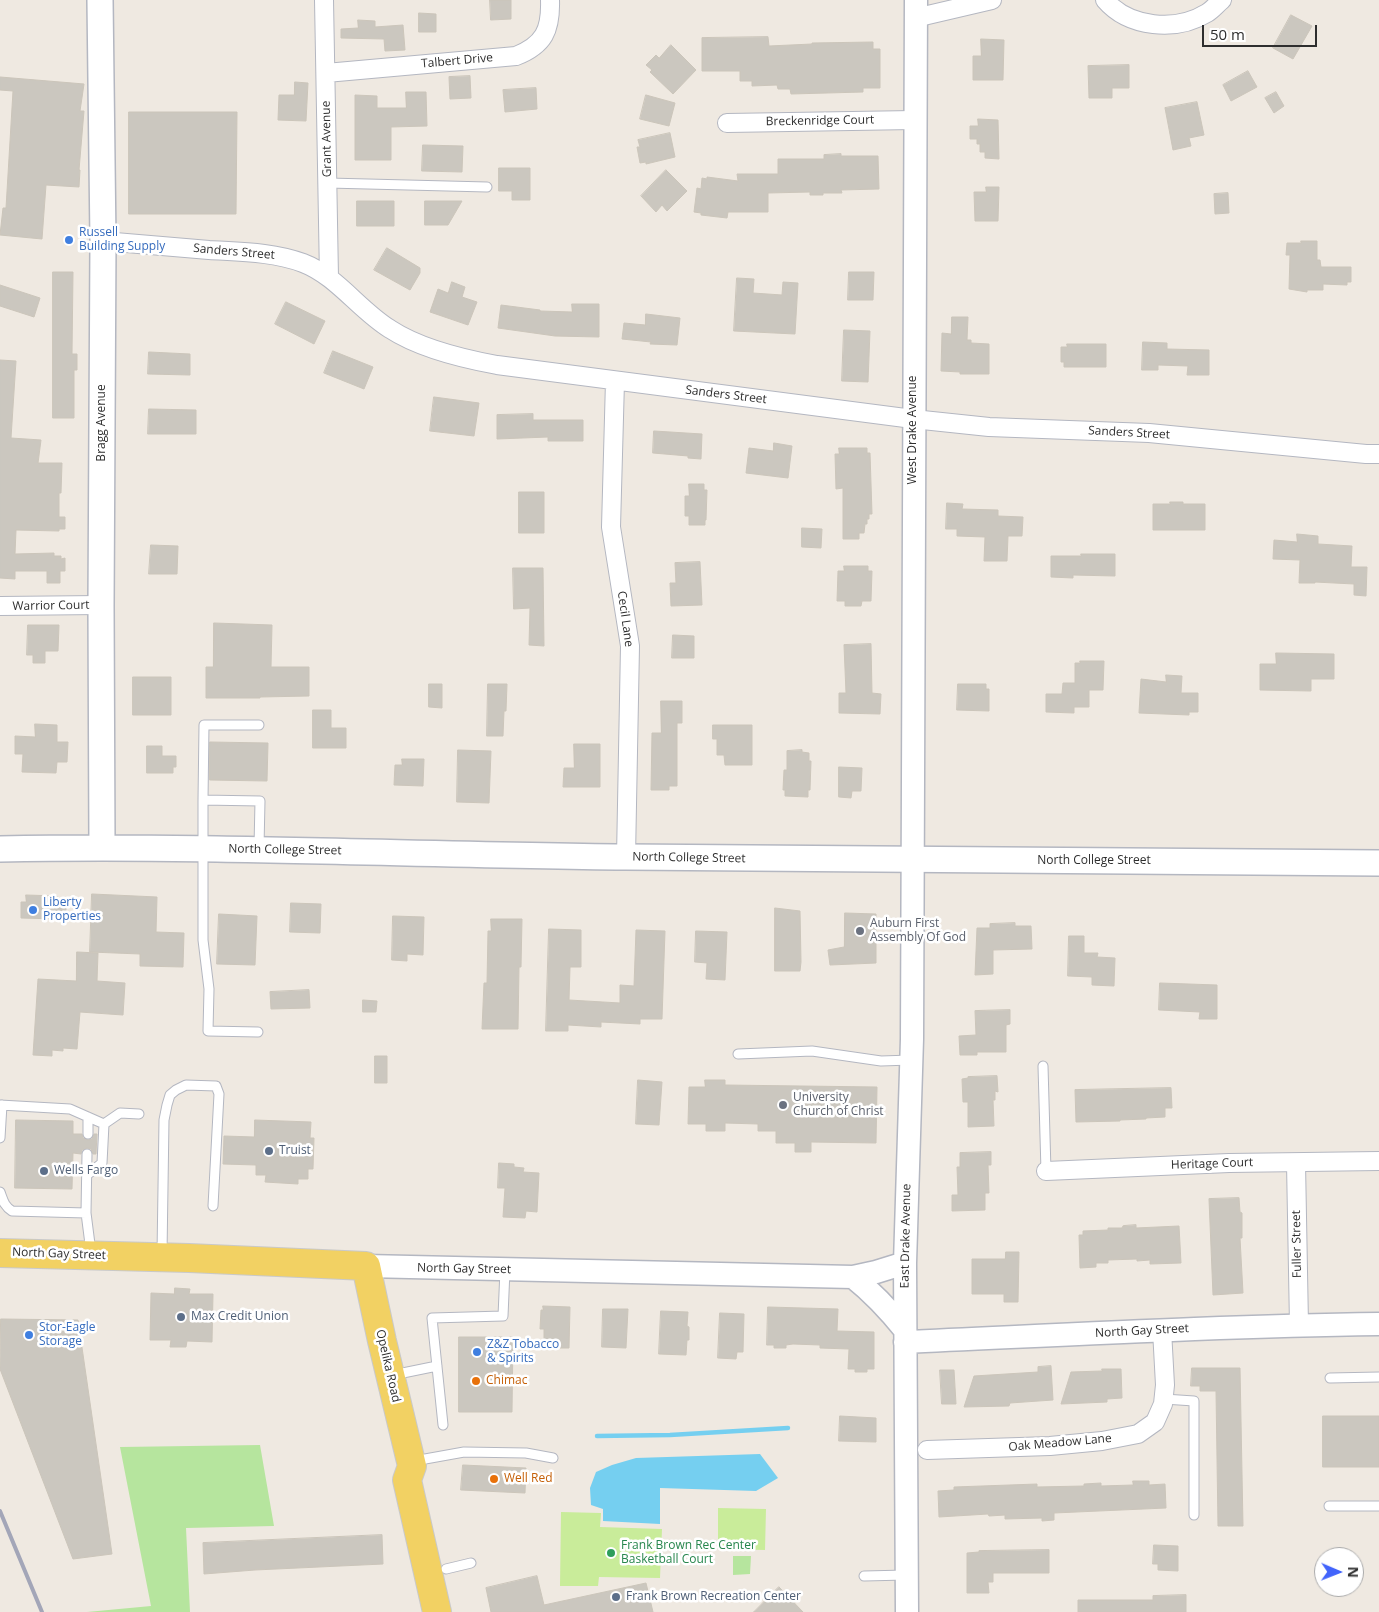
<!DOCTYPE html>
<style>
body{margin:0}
#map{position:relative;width:1379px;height:1612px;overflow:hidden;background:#efe9e1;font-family:"Open Sans",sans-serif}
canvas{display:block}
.north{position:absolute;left:1314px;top:1547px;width:50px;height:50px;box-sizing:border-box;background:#fff;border:1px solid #ababab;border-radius:50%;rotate:91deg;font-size:14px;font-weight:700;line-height:20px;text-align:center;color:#2e2e2e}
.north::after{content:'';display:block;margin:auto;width:18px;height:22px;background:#4264fb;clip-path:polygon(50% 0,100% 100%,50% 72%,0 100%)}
.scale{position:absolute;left:1202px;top:25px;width:115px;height:22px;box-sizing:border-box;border:2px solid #2e2e2e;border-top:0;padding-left:6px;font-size:15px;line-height:18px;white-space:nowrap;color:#2e2e2e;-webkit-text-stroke:4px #fff;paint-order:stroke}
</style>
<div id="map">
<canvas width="1379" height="1612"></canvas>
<div class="north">N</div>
<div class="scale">50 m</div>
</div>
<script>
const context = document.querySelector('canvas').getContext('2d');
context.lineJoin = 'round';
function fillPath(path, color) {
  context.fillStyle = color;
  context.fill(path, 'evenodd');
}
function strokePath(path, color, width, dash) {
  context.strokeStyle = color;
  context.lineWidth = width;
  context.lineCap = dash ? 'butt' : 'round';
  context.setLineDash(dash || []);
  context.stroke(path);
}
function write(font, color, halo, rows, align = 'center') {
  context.font = font + ' "Open Sans",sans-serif';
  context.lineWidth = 5;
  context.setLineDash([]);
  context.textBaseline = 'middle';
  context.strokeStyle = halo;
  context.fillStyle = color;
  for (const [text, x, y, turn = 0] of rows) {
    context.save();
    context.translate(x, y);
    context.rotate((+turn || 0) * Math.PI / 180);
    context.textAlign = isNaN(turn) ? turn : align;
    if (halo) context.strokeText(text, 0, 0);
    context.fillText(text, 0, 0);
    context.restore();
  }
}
const green = new Path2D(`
 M260,1445l14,81 -88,2 4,84h-103l64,-6 -31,-159z
 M733,1556h18l-1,18 -17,1z`);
const pitch = new Path2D(`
 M718,1508l48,1 -1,41 -47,-1z
 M561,1512l40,1 -1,14 62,2 -2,49 -61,-1 -1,9h-38z`);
const water = new Path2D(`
 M760,1454l18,24 -22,13 -96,-3v36l-57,-3v-12l-12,-4 -1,-17 6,-16 16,-7 24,-7z`);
const stream = new Path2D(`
 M597,1436l73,-1 118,-7`);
const building = new Path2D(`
 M490,0h21v19l-20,1z
 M419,13l17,1v18h-17z
 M1291,15l21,11 -19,33 -20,-11z
 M358,20l17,1v6l28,-2 2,25 -20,1 -1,-12 -43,-1v-9l17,-1z
 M768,37l1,9 43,-2v-1l61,-1v7h7v39h-17v4l-72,2 -1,-5h-12l-1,-4 -25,1v-5h-12v-10h-38v-33z
 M981,39l23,1 -1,40h-30v-24h8z
 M671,45l25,25 -23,24 -23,-22 2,-2 -6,-5 10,-10 3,3z
 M1129,65v23h-17v10h-23l-1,-32z
 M1248,71l9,16 -26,14 -8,-16z
 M470,76l1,22 -21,1 -1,-22z
 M0,77l84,7 -4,27h4l-5,59h1l-1,17 -33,-2 -4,54 -42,-4 3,-27h3l7,-117 -13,-1z
 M295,82l13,1 -2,38 -28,-1 1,-25h15z
 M536,88l1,21 -32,3 -2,-22z
 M406,92h20l1,34 -36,1v33h-36v-65l22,1v12h29z
 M1276,92l8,14 -10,7 -9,-15z
 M646,95l29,8 -6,23 -29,-7z
 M1197,102l7,33 -15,3 2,8 -18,4 -8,-42z
 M129,112h108l-1,102h-107z
 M978,119l20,1 1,39 -14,-1v-6h-5v-8h-3v-5h-7v-13h8z
 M670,133l5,24 -29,7v-2l-6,1 -3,-16h3l-2,-7z
 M423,145l40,1 -1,26 -40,-1z
 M841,154v2h37l1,33 -38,1 1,3h-19v2h-13v-3l-42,1v19h-40l-1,6 -26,-3v-2l-7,-1 3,-24 4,1 1,-11 5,1v-2l31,4 -1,-7h41v-15h46v-4z
 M499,168h31v32h-18v-9h-13z
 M666,170l21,21 -20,20 -5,-6 -6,7 -15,-16z
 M986,187h13l-1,34h-23l-1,-29h12z
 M1228,193l1,20 -14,1 -1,-20z
 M357,201h37v25h-37z
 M425,201h37l-14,24h-23z
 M1301,241h16v19h3l1,7h30v15h-4v3l-24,-1v6h-16v2l-18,-3 1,-34h-4l1,-12h14z
 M387,248l33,20v5l-10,17 -36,-20z
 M53,272h20l-1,82h5v16h-3v48h-21z
 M849,272h25l-1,28h-25z
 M737,278l17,1 -1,14 29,2 1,-13 15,1 -3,51 -61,-3z
 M452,282l13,5 -3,10 15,5 -9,23 -38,-13 8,-23 10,4z
 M0,285l40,13 -6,19 -34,-11z
 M286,302l39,19 -11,23 -39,-20z
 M572,304h27v33l-44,-1 -57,-8 3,-23 39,5v1l32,1z
 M646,314l34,4 -3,27 -27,-1 1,-2 -29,-3 2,-16 21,2z
 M952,317h16l-1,23h4v3l18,1v30h-29v-2l-19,-1 1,-38 9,1z
 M844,330l26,1 -2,51 -26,-1z
 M1143,342l24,1v6l42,1v25h-22l1,-9 -30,-1v5h-16z
 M1067,344h39v23h-42v-5h-3v-15h6z
 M333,351l40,16 -9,22 -40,-16z
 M149,352l41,2v21l-42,-1z
 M0,360l16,1 -5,77 30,2 -3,23h24l-1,30h-2v24h6v12h-6v2l-43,-1 -1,24 39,-1v3h7v3l4,-1v13h-5v12h-13v-12h-32v8l-15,-1z
 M434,397l45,6 -5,33 -44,-5z
 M149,409l47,1v24h-48z
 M533,414v6h50v21h-35v-4l-51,2v-24z
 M654,431l48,3 -1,25 -13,-1v-2l-35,-3z
 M774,443l18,3 -4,32 -42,-5 3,-25 24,3z
 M839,448h28v5h3l2,61h-3v5h-2v5h-2l-1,9h-5v6h-16v-51l-7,1 -1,-35h4z
 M689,484h15v6h3l-1,30h-1v5h-16v-9h-4v-20h4z
 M519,492h25v41h-25z
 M1170,502h13v2h22v26h-52v-26h17z
 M947,503l16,1 -1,5 36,1v6l25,1 -1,19h-14l-1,25h-23l1,-24 -28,-1v-7h-11z
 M802,528l20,1 -1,19 -19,-1z
 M1297,534l21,2v8l34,2 -1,21h16l-1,29 -12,-1v-11l-39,-2v1h-16l1,-23 -27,-1 1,-19 23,2z
 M151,545l27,1 -1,28h-28z
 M1081,554h34v22l-42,-1v3l-22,-1v-21h30z
 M700,562l2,43 -31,1 -1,-23h6l-1,-20z
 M844,566h24v5h4l-1,30h-9l-1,5h-16v-5h-8l1,-30h6z
 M513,568h30l1,78 -15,-1 1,-37 -16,1z
 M214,623l58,2 -1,42h38v29l-49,1v1h-54v-31h7z
 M28,625h31l-1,26h-13v12h-12v-8h-6z
 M673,635l21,1v22h-22z
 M871,644l1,49 9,1 -1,20 -41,-1v-20h7l-2,-48z
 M1276,653l58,1v25h-23v12l-51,-1v-26h16z
 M1080,661h24l-1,29h-14v17h-15v6l-28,-1v-18h16l1,-11h12v-20h5z
 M1166,675l16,1 -1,17h17v19h-9v3l-50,-2 2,-34 25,3z
 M133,677h38v38h-38z
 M429,684h13v24l-13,-1z
 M488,684h19l-1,27h-2l-1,25h-16z
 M958,684h28v5h3v22l-32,-1z
 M661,701h21v22h-5v63h-8v4h-18l1,-57h9z
 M313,710h18v18h15v20h-33z
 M35,724l22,1v17h11l-1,20h-10l-1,11 -34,-1 1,-18h-8v-18l20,1z
 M713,725h39v40h-27l-1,-10h-7v-16h-4z
 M210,742l58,1 -1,38 -57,-1z
 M574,744h26v43h-37l1,-19h10z
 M147,746h15v10h14v11h-3v6h-26z
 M458,750l33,1 -2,52 -32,-1z
 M802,750v2l7,1v8h2l-1,29h-2v7l-23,-1v-6h-2l1,-20h3v-19z
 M402,759h22l-1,27 -29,-1 1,-20h7z
 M839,767l23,1 -1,23h-9l-1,7 -12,-1z
 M92,894l65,3 -1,35 28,1 -1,34 -43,-1v-12l-50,-2z
 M26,895l31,1v3h9v16h-9v4l-36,-1v-16h5z
 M291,903l30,1 -1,29 -30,-1z
 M775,908l25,3 1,51 -1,9h-25z
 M845,913l31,1v49l-46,2 -2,-15 16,-3z
 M219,914l38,2 -2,49 -38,-1z
 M393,916l31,1 -1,38 -16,-1v7l-15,-1z
 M491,919h31l-1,48h-2l-1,62h-36l2,-46h3l1,-52h3z
 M1015,923v3h16l1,23 -39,1v24l-18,1 2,-47h13v-4z
 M549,929l32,1v37h-11l-1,33 51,3v-18l14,1 2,-56 29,1 -3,88h-22v5l-39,-2v5l-33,-2v6h-22z
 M696,931l31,1 -2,48 -19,-1 1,-16 -12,-1z
 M1069,936h15v17h14l-1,4 18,1 -1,28 -22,-1v-8l-24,-1z
 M77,952l21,1 -1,28 28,2 -2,32 -43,-3 -3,37 -14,-1v3l-11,-1v6l-19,-1 5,-76 38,2z
 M1160,983l57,2v34h-18l1,-7 -41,-2z
 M309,990l1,18 -39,1 -1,-17z
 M363,1000l14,1 -1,11h-13z
 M1010,1010v14l-4,1v27h-29v3h-17l-1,-19 17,-1 -1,-24z
 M375,1056h12v27h-12z
 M997,1076l1,16 -3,-1v9h-2l1,26 -26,1v-25h-5l-1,-23 6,-1v-1z
 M638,1080l24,2 -3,43 -23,-1z
 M705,1080h20v5l152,2 -1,56 -65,-1v10h-16v-9h-19v-12h-18v-7l-33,-1v8h-19v-7h-18l1,-37h16z
 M1171,1088l1,20h-7v9l-19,1v1l-26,1v1l-44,1 -1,-32z
 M16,1120l57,1v13h9l1,4 5,2 4,-1 2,-5h3l-1,20h-3l-2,-5 -4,-1 -5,2 -1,4 -8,-1 -1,36 -57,-1z
 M255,1120l56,2 -1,16h4l-1,31h-5v10h-10v5l-33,-2 1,-7h-10v-10l-33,-1 1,-28 30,1z
 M991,1152v13h-3l1,28h-4v17l-33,1v-16h6l-1,-28h3v-14z
 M499,1163l15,1v3l10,1 -1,4 16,1 -2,39 -11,-1 -1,7 -22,-1 2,-29h-7z
 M1239,1198l1,14 2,1v25h-2l3,55 -30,2 -4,-96z
 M1136,1225v3l43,-2 2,37 -31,1v-4l-13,1v-2l-29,1v3h-12v4l-16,1 -1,-33h4v-4l25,-1v-2h14l1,-2z
 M1006,1252h13l-1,50h-14v-8h-32v-35h33z
 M175,1288l15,1 -1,5h24l-1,48 -25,-1 -1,6h-16l1,-7h-21l1,-47 23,1z
 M543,1306l27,1 -1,41h-18v-2l-7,-1v-16h-4l1,-19h2z
 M768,1307l70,2 -1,22 37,1v37h-7v3h-12v-3h-7l1,-20 -29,-1v-3l-27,-1 -7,1v3h-12v-3h-7z
 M603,1309h25l-2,39 -24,-1z
 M661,1311l27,1 -1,14 2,1v13h-2l-1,15 -27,-1z
 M720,1313l24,1 -1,38h-6l-1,7 -18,-1z
 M1,1319l77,1 34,234 -39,5 -73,-190z
 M459,1337h54l-1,75h-53z
 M1051,1366l2,34 -43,3 -1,3 -45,1 10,-31 64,-4v-5z
 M1192,1368h48l3,158h-25l-2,-135h-16v-5h-9z
 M1102,1369h19l1,29 -15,1v3l-46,2 10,-32 31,-1z
 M940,1370h14l2,34h-14z
 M840,1416l36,2v24l-37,-1z
 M1323,1416h56v51h-56z
 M463,1465l63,3 -1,25 -64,-3z
 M1133,1481h16v4l16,-1 1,24 -112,5v7l-12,1v-3l-37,1v-4l-16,1 -1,-2 -49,3 -1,-26 16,-1v-3l83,-3v3l47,-1v-2l17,-1v3l32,-1z
 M382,1535l1,29 -128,6 -51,4 -1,-31z
 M1154,1545l24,1v25l-20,-1v-6h-5z
 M1049,1550v23h-56v9h-5l1,11h-22v-40l12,-1v-1z
 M537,1576l7,29 102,-22 7,29h-162l-5,-24z
 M779,1587l24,25h-49z
 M1186,1595v17h-108v-12h75v-4z`);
const service = new Path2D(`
 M328,183l159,4
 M203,800l1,-75h55
 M258,1032l-50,-1 1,-42 -6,-49v-140l57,1 -1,46
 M738,1054l74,-3 69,10 30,-1
 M1043,1066l3,105
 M0,1105l70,4 34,15
 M104,1124l16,-11 19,1
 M88,1134v-17
 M0,1138l2,-33
 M87,1154l-1,59 5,39
 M87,1175l15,-12 2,-39
 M0,1192c3,8 4,14 12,19l74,2
 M162,1254l2,-134 3,-15 3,-10 6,-5 10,-5 30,1 3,8 -6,112
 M393,1375l44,-9
 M1330,1378l49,-1
 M1164,1399l30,2v114
 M443,1425l-11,-107 71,-2 2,-46
 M414,1461l50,-9 62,1 27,5
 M1329,1506h50
 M446,1569l25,-6
 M864,1576l42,-1`);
const minor = new Path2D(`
 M324,0l5,277
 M1105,0c24,28 71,32 102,13 5,-3 10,-9 15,-13
 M915,18l77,-18
 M326,73l190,-17c28,-11 35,-26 34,-56
 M727,123l187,-3
 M103,241c35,3 71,6 106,9 32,2 64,2 94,13 34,13 56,47 87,66 29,19 74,30 107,36l416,54 76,8 160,6 217,21h13
 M615,381l-4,146 19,119 -4,211
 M0,606l101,-1
 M1296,1163l3,162
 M1046,1171l183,-8 150,-2
 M927,1450l123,-4 52,-5 36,-7 17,-12 8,-18 2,-19 -3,-55`);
const tertiary = new Path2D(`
 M366,1266l487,11 23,-5 29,-9
 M853,1277c20,16 36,33 52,53
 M905,1342c158,-7 316,-16 474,-18
 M907,1612l-2,-349 7,-224 4,-1039`);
const secondary = new Path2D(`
 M100,0l3,241 -2,364 1,242
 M0,849c209,-4 417,6 626,8l753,6`);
const primary = new Path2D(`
 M0,1253l189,5 177,8 16,75 30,125 -5,14 30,132`);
const rail = new Path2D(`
 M0,1511l42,101`);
const markers = [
 [69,240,5,"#3f7fe0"],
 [33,910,5,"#3f7fe0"],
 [860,931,5,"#6b7280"],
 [783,1105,5,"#6b7280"],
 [269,1151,5,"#5c6f8a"],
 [44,1171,5,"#5c6f8a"],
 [181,1317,5,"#5c6f8a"],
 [29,1335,5,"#3f7fe0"],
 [477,1352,5,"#3f7fe0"],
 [476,1381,5,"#e8710a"],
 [494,1479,5,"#e8710a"],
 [611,1553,5,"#2e9e5b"],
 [616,1597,5,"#5c6f8a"]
];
const streetNames = [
 ["Talbert Drive",457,61,-5],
 ["Breckenridge Court",820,121,-1],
 ["Grant Avenue",327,139,-91],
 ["Sanders Street",234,252,5],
 ["Sanders Street",726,395,7],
 ["Bragg Avenue",102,423,-90],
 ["West Drake Avenue",913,430,-90],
 ["Sanders Street",1129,433,3],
 ["Warrior Court",51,606,-1],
 ["Cecil Lane",625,619,82],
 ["North College Street",285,850,1],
 ["North College Street",689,858,1],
 ["North College Street",1094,861],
 ["Heritage Court",1212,1164,-2],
 ["East Drake Avenue",906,1236,-89],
 ["Fuller Street",1297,1244,-91],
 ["North Gay Street",59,1254,2],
 ["North Gay Street",464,1269,1],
 ["North Gay Street",1142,1331,-3],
 ["Opelika Road",388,1366,77],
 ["Oak Meadow Lane",1060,1443,-5]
];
const shopNames = [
 ["Russell",79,233],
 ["Building Supply",79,247],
 ["Liberty",43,903],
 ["Properties",43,917],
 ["Stor-Eagle",39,1328],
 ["Storage",39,1342],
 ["Z&Z Tobacco",487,1345],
 ["& Spirits",487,1359]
];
const worshipNames = [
 ["Auburn First",870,924],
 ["Assembly Of God",870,938],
 ["University",793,1098],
 ["Church of Christ",793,1112]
];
const serviceNames = [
 ["Truist",279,1151],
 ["Wells Fargo",54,1171],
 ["Max Credit Union",191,1317],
 ["Frank Brown Recreation Center",626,1597]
];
const foodNames = [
 ["Chimac",486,1381],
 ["Well Red",504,1479]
];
const leisureNames = [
 ["Frank Brown Rec Center",621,1546],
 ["Basketball Court",621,1560]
];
fillPath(green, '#b6e59e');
fillPath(pitch, '#c9ec9a');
fillPath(water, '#75cff0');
strokePath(stream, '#75cff0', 4.5);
fillPath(building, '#cbc7bf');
strokePath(building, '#cbc5ba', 1);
strokePath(service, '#b4b7c1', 11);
strokePath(minor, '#b4b7c1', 20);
strokePath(tertiary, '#b4b7c1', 25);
strokePath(secondary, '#b4b7c1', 28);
strokePath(primary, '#c9c9c9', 30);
strokePath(service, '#fff', 9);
strokePath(minor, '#fff', 18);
strokePath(tertiary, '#fff', 22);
strokePath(secondary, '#fff', 25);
strokePath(primary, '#f2d163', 28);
strokePath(rail, '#a3a6b8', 4);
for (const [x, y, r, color] of markers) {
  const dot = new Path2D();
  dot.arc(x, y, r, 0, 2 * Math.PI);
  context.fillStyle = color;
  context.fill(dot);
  strokePath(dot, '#fff', 2);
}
write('12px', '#2e2e2e', '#fff', streetNames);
write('12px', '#366cbe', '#fff', shopNames, 'left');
write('12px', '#5b616d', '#fff', worshipNames, 'left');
write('12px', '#4e5e75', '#fff', serviceNames, 'left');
write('12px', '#c56008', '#fff', foodNames, 'left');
write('12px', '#27864d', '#fff', leisureNames, 'left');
</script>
